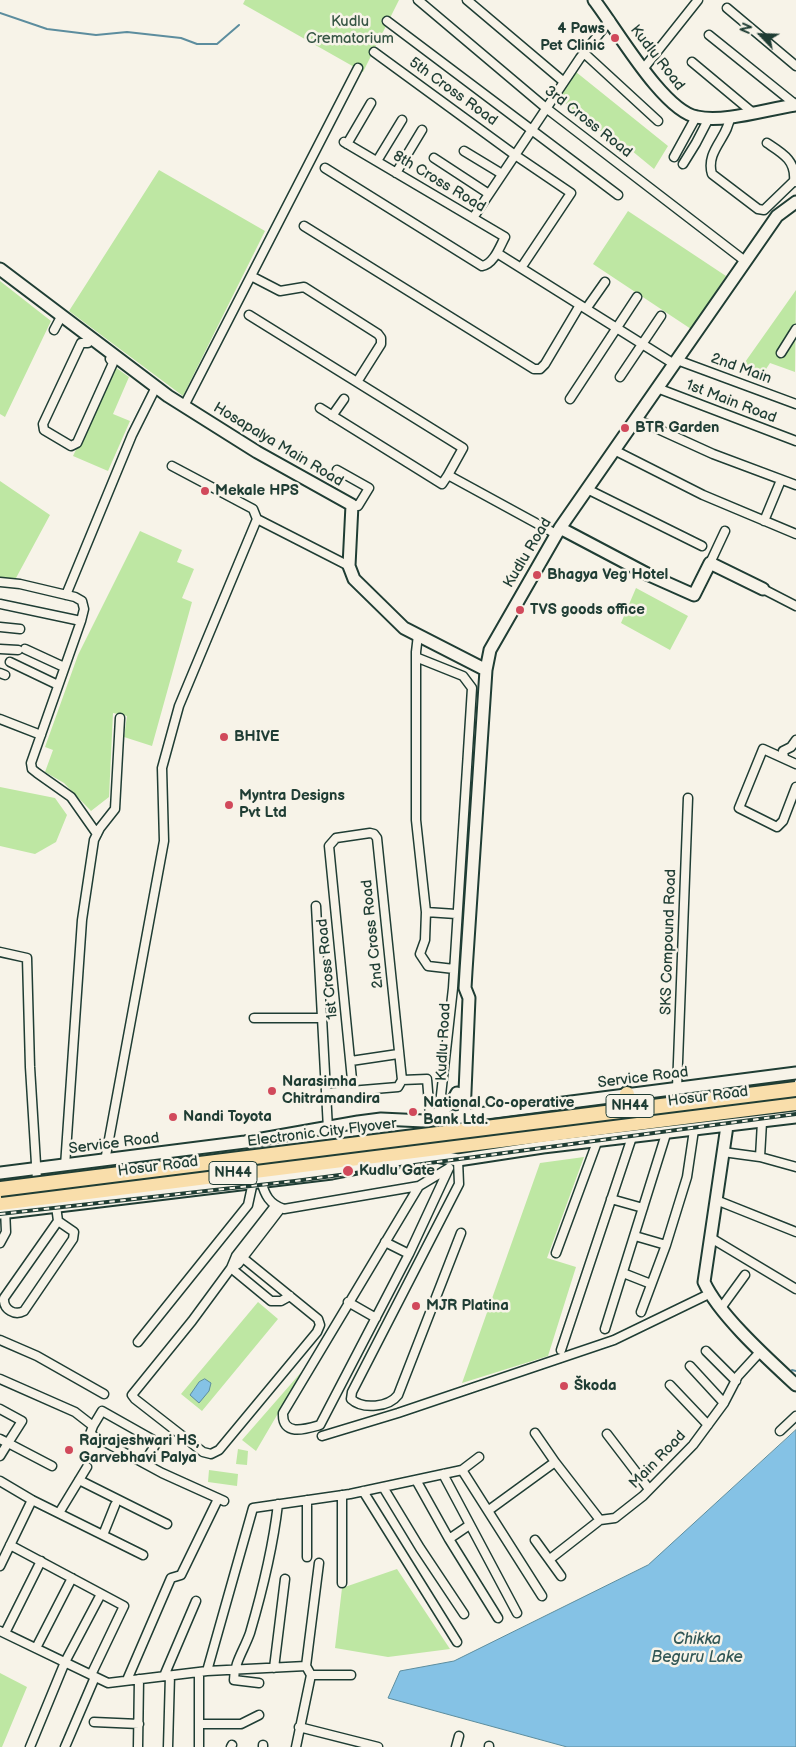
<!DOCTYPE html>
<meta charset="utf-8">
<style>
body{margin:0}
#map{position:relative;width:796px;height:1747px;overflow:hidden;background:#f7f3e8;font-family:"Balsamiq Sans",sans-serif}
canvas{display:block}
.north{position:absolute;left:736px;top:10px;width:50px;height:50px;-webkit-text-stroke:4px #f7f3e8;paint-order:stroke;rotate:294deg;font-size:14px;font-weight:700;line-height:20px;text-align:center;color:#1f3d34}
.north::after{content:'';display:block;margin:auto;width:18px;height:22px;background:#1f3d34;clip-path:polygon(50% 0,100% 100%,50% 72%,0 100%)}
</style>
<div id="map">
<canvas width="796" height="1747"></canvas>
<div class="north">N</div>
</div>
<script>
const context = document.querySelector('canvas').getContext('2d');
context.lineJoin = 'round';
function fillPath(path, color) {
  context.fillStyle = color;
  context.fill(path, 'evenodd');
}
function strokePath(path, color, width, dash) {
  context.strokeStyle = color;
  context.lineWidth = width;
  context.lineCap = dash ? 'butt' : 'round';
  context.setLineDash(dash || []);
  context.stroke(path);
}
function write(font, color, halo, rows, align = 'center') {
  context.font = font + ' "Balsamiq Sans",sans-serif';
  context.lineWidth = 5;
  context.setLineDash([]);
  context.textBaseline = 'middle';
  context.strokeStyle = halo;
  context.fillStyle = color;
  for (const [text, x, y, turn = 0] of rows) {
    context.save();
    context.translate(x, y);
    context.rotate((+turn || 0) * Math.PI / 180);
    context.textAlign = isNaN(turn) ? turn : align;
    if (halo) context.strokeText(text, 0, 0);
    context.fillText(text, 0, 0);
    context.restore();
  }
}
const green = new Path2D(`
 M245,0h154l-36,72 -120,-68z
 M576,72l92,74 -14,23 -45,-37 -3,3 -47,-36z
 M159,170l106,61 -82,165 -114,-85z
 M628,211l98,65 -35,53 -98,-65z
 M0,281l51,40 -46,96 -5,-3z
 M796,290l-1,82 -25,-9 -6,9 -21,-7z
 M115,367l14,10 -16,37 17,7 -22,50 -35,-15z
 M0,481l50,34 -34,63h-16z
 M140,531l42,19 -5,12 17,7 -12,29 10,4 -40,144 -28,-9 3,-21 -14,-3 -4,84 -18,14 -27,-28 -19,-11 8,-22 -8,-3 33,-92z
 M636,588l52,28 -18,34 -49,-27z
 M0,787l55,11 12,17 -11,27 -21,12 -35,-8z
 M584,1157l-37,101 29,9 -28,89 -86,27 78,-220z
 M258,1302l20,17 -76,92 -21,-17z
 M304,1369l-48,82 -14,-11z
 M238,1449l10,2 -1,14 -11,-1z
 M209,1470l29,4 -1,12 -29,-4z
 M397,1569l53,80 -62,8 -53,-9 7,-60z
 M0,1673l27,14 -25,60h-2z`);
const water = new Path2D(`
 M205,1379l6,4 -2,8 -10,12 -9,-8 9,-13z
 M796,1430v317h-229l-179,-49 12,-27 54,-10 194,-96z`);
const stream = new Path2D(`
 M0,13l47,16 49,6 31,-3 54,6 16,6h20l22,-19
 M792,1370l4,1`);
const street = new Path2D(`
 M418,0l128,108 199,153
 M467,0l97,82
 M727,8l69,58
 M387,21l231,174
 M709,35l87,70
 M374,52l141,103 56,38 -50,75
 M584,53l74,68
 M692,62l60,50
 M644,68l54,-68
 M730,116c-1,21 -25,35 -18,58l46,35 6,1 30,-29 2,1
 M767,143c15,10 29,17 27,38
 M347,144l24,-41
 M464,151l38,23
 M674,157l22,-40
 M434,158l55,36
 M377,161l25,-41
 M683,164l13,-21 13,-25
 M325,168l157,98c12,-2 18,-20 23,-29l-161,-95
 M396,173l26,-43
 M473,218l107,-160 30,-38
 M304,226l230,143h6l5,-5 35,-59
 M497,253l177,111
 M251,276l29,15 24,-4 74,47 3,4v6l-24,38
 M586,309l19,-27
 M249,315l214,133 -15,27
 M54,330l8,-15
 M91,338l-3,5h-7l-38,81 1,6 27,16 6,-3 36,-80 -3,-4 2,-4
 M781,353l15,-24
 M677,360l119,44
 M620,377l41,-61
 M657,388l139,53
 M570,399l67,-102
 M184,406l174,-338
 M320,408l122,76 6,-9 108,59
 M332,416l12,-17
 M636,419l77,35 83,31
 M614,450l89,45 93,39
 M172,466l81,43 4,10
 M337,470l32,18 -11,18 -6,-1
 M587,489l115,57
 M764,521l17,-41
 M710,563l15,-32
 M0,582l20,2 55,13 7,4 2,8 -3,12 -50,142 1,6 5,4 34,24 26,37
 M763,589l33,17
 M66,595l66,-160 24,-48
 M0,604l81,17
 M0,627l20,2
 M418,635l-2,17v168l10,92 -1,28 -5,14 8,12 26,3
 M0,649l18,1
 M25,649l39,18
 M418,658l45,18 9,12 -19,300 -14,125
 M10,662l48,23
 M0,673l5,2
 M0,719l41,16
 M784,758l-1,-7 8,-4 5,-7
 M796,764l-33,-15 -24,59 38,19 6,-6 13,-34
 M316,906l12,223
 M426,912l30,2
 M0,952l27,6 3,109 7,113
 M254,1018h68
 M351,1061l47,-7
 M402,1080l25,-1 3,37
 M677,1088l11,-290
 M353,1090l-24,-244 7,-8 34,-5 4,1 3,4 25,242
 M326,1093l72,-6 4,-7
 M762,1122l-2,35 36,10
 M723,1152l37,5
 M458,1160l1,24 -107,208 -1,7c12,11 38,8 47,-4l63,-162
 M105,1161l59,-320 -2,-73 17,-62 78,-187 92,47
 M65,1166l17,-246 12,-80 6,-12 15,-19 5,-91
 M261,1181c4,14 8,23 23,28l135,-23 30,-18
 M419,1186l-136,227c-1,24 23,16 37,12l89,-171 40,-86
 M611,1199l32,9
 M716,1200l80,32
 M56,1206l2,15 -54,77c-1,12 11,18 20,13l49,-72 1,-7 -16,-11
 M635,1236l31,9
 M711,1238l85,51
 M385,1242l24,12
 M0,1243l6,-11 -1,-23
 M556,1253l41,-111
 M243,1258l75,61 2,6 -3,7 -98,118 -8,4 -8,-2 -68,-53 -3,-4 60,-74 39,-53 5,-12 39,-50
 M231,1268l7,-4 43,-56
 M231,1268l40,33h10l9,-5
 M623,1273l28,11
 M348,1302l28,16
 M721,1308l24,-33
 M641,1312l25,-67 21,-68 7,-47
 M605,1329l61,-195
 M0,1340l37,16 67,38
 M138,1342l110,-137 5,-23
 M561,1350l71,-213
 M706,1351l30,30
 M690,1366l34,37
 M0,1379l75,33 18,14 -3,8 72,39 62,28
 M670,1385l38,40
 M0,1409l22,12 -14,22 -8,-4
 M93,1426l9,-15 55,31 -13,21
 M780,1431l16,-15
 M535,1433l20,29
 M607,1434l42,55
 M322,1436l76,-23 216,-73 95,-46
 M0,1456l8,-13 44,23
 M462,1470l80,126
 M443,1474l74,139
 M79,1480l88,44
 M416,1480l33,59 49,79
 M0,1481l32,19 111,55
 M383,1487l37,61 44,66
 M363,1491l94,151
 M342,1495v88
 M307,1500v57
 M489,1510l66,-48 45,58
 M59,1513l28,-46
 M103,1535l12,-30
 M449,1539l19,-13
 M535,1540l26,36
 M10,1545l114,61 -33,69
 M550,1559l50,-39 15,-2 28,-22 50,-51 31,-42 14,-27 22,-24
 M0,1566l32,-66
 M0,1631l108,52 99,-12 99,-5 5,9 -15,72
 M5,1633l36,-72
 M36,1648l36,-70
 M306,1666l13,-103
 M274,1668l11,-89
 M207,1671l46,-163 97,-14 112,-24 17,-13
 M311,1675h40
 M164,1676l32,-75
 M127,1680l44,-102 10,-3 37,-76
 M259,1683l-25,-3c0,-17 10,-30 16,-47 12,-41 23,-86 28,-129
 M94,1722l45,2
 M199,1724h42l18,-9
 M299,1727l79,20
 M30,1747l35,-85 36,-68
 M65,1747l30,-70
 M138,1747l1,-68
 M168,1747l2,-72
 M199,1747v-75
 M231,1747l1,-2
 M263,1747v-2
 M456,1747l3,-11
 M489,1747v-1`);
const secondary = new Path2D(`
 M594,0c22,28 69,111 103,117 28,6 70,-8 99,-12
 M0,269l168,127 89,56 95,53 -3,61 5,13 50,49 82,42
 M560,528l89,47 45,20 16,-32 53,26
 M429,1117c13,-5 22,-11 28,-24
 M727,1126l-23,156c15,33 64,77 92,103
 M465,1139l-1,-24 5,-117 -4,-10 1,-17 20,-301 4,-20 70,-122 217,-312 19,-14
 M0,1173l245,-31 113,-20 23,-3 43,2 372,-48
 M0,1213l332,-40 68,-13 36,-4 22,4 85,-13 253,-30`);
const highway = new Path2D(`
 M627,1094l1,12
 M0,1203l796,-100`);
const rail = new Path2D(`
 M0,1214l295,-33 501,-67`);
const highwayBridge = new Path2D(`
 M0,1189l796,-100`);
const markers = [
 [615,38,5,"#d1495b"],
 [625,428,5,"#d1495b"],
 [205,491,5,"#d1495b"],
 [537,575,5,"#d1495b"],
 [520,610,5,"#d1495b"],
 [224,737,5,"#d1495b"],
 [229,805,5,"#d1495b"],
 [272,1091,5,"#d1495b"],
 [413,1112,5,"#d1495b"],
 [173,1117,5,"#d1495b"],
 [348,1171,6,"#d1495b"],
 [416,1306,5,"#d1495b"],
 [564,1386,5,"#d1495b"],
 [69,1450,5,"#d1495b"]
];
const shields = [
 [630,1106,48],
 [233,1173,48]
];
const shieldNames = [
 ["NH44",630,1106],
 ["NH44",233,1173]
];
const parkNames = [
 ["Kudlu",350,22],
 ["Crematorium",350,39]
];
const poiNames = [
 ["4 Paws",605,29,"right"],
 ["Pet Clinic",605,46,"right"],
 ["BTR Garden",635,428],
 ["Mekale HPS",215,491],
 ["Bhagya Veg Hotel",547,575],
 ["TVS goods office",530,610],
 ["BHIVE",234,737],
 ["Myntra Designs",239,796],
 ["Pvt Ltd",239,813],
 ["Narasimha",282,1082],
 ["Chitramandira",282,1099],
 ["National Co-operative",423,1103],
 ["Bank Ltd.",423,1120],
 ["Nandi Toyota",183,1117],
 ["Kudlu Gate",359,1171],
 ["MJR Platina",426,1306],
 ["Škoda",574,1386],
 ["Rajrajeshwari HS,",79,1441],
 ["Garvebhavi Palya",79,1458]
];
const streetNames = [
 ["Kudlu Road",657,58,52],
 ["5th Cross Road",453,92,36],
 ["3rd Cross Road",588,122,38],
 ["8th Cross Road",439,182,31],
 ["2nd Main",741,369,20],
 ["1st Main Road",731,402,21],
 ["Hosapalya Main Road",278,445,31],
 ["Kudlu Road",528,553,-59],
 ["2nd Cross Road",373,934,-96],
 ["SKS Compound Road",669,942,-88],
 ["1st Cross Road",328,969,-96],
 ["Kudlu Road",444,1042,-87],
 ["Service Road",643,1078,-7],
 ["Hosur Road",708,1097,-7],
 ["Electronic City Flyover",322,1133,-7],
 ["Service Road",114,1144,-7],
 ["Hosur Road",158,1167,-7],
 ["Main Road",658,1460,-46]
];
const waterNames = [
 ["Chikka",697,1640],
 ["Beguru Lake",697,1658]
];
fillPath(green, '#bee7a3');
fillPath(water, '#85c2e5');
strokePath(water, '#5c8d9e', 1);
strokePath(stream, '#5c8d9e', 2);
strokePath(street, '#1f3d34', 11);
strokePath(secondary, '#1f3d34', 15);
strokePath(highway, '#1f3d34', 18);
strokePath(street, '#f7f3e8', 8);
strokePath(secondary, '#f7f3e8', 11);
strokePath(highway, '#f9deab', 14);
strokePath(rail, '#1f3d34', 4);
strokePath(rail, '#f7f3e8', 2, [5.5]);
strokePath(highwayBridge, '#1f3d34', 18, []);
strokePath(highwayBridge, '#f9deab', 14);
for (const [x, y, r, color] of markers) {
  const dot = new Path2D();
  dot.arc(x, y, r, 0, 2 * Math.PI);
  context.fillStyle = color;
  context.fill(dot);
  strokePath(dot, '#f7f3e8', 2);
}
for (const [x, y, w] of shields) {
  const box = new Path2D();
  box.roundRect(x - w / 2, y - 11.5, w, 23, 4);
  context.fillStyle = '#f7f3e8';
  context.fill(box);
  strokePath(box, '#1f3d34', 1);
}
write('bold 14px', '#1f3d34', null, shieldNames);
write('15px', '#375645', '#f7f3e8', parkNames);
write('bold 15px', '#1f3d34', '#f7f3e8', poiNames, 'left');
write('15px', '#1f3d34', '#f7f3e8', streetNames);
write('italic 16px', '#335857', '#f7f3e8', waterNames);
</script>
